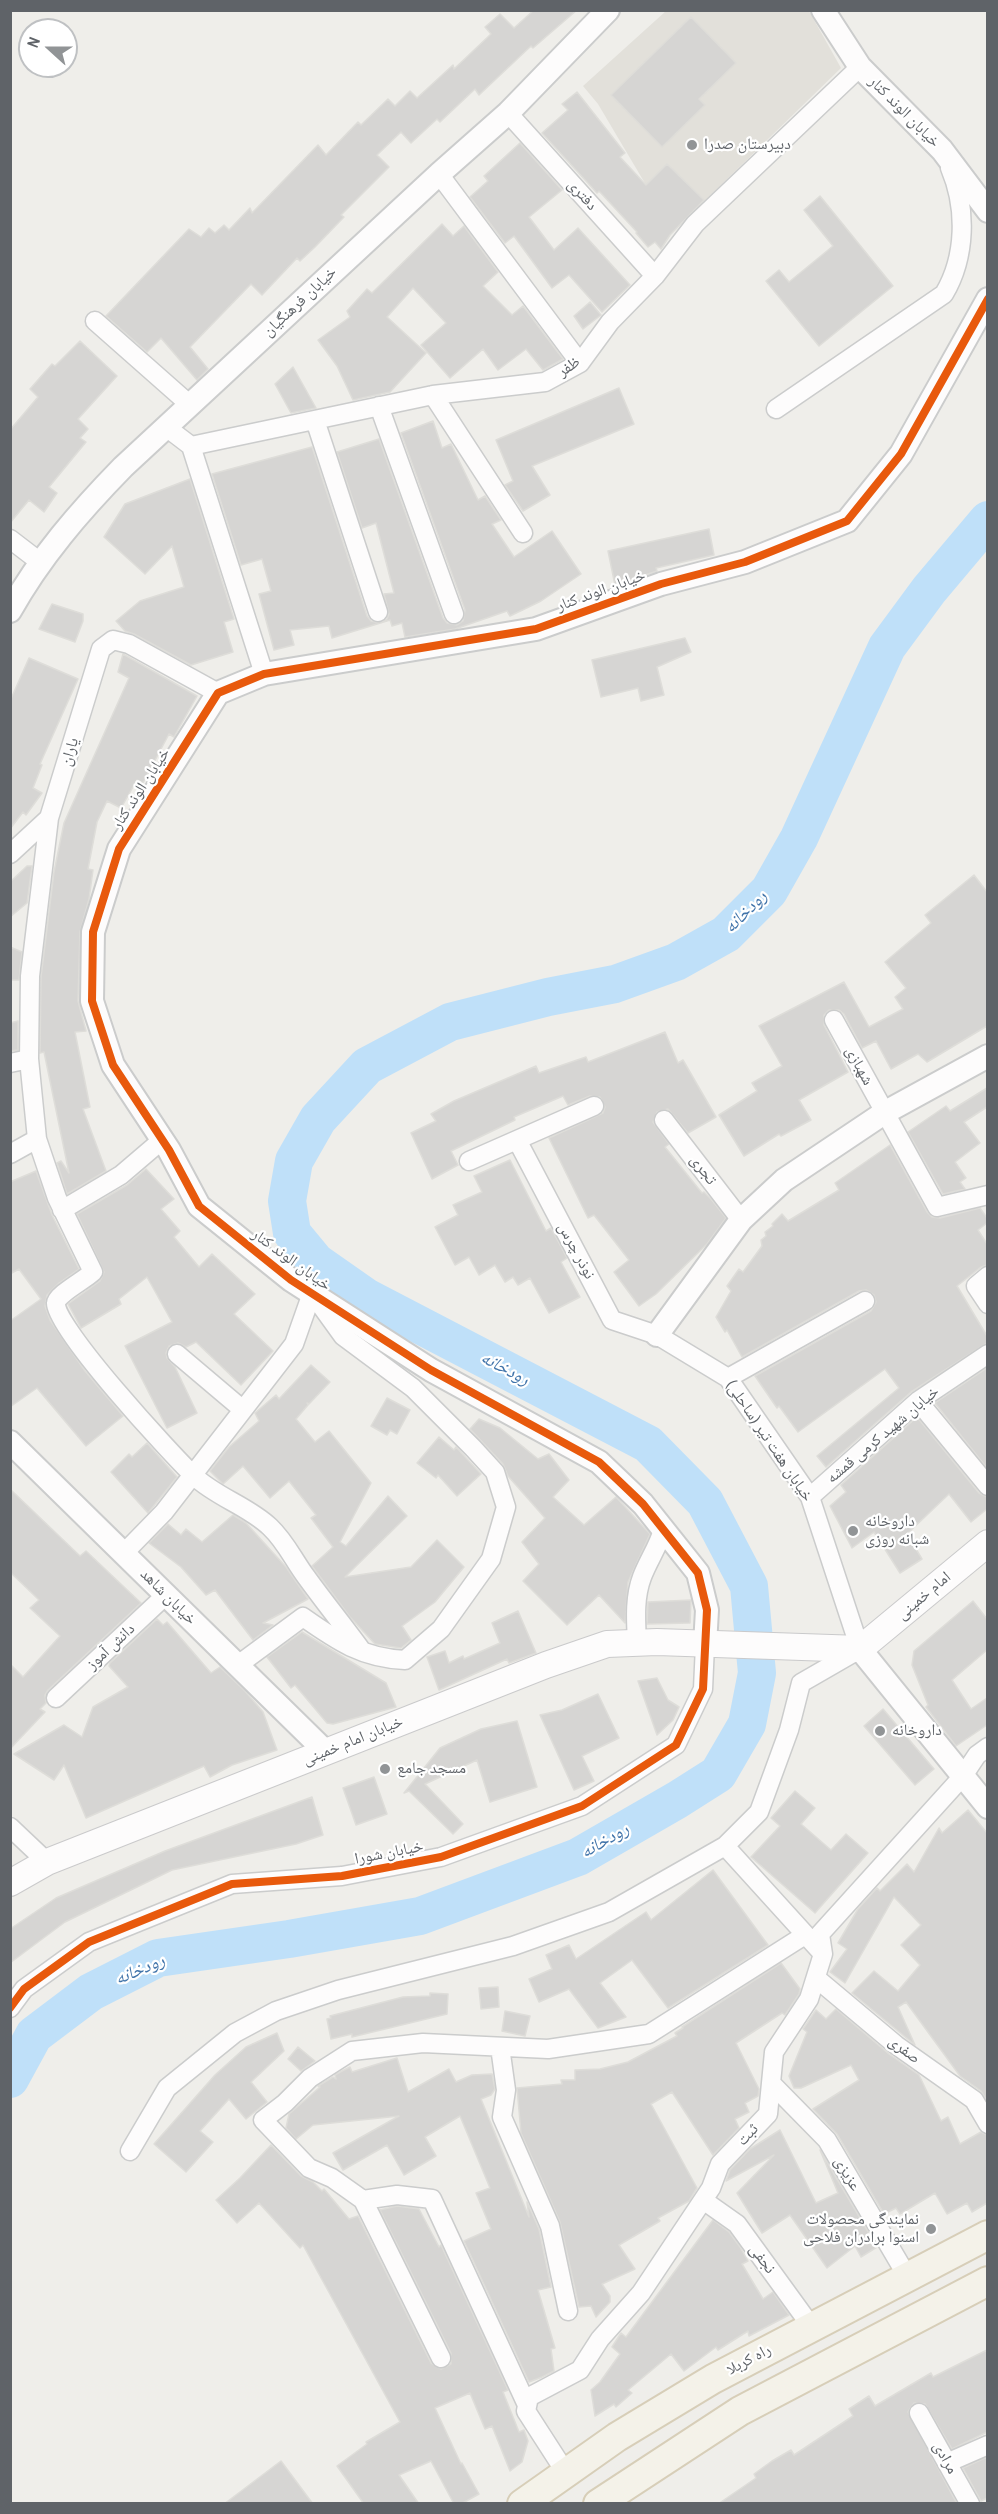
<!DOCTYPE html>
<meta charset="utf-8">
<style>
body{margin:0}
#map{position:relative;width:998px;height:2514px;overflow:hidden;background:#efeeea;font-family:"Archivo Narrow",sans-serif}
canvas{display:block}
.frame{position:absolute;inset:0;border:12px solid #5f6368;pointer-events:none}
.north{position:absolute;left:18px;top:18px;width:60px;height:60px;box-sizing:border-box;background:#fff;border:2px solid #bfc1c3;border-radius:50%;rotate:291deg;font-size:16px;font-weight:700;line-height:24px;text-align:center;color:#5f6368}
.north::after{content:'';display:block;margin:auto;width:21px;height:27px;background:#919496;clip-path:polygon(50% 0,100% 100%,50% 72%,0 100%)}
</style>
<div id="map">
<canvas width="998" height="2514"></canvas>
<div class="frame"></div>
<div class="north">N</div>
</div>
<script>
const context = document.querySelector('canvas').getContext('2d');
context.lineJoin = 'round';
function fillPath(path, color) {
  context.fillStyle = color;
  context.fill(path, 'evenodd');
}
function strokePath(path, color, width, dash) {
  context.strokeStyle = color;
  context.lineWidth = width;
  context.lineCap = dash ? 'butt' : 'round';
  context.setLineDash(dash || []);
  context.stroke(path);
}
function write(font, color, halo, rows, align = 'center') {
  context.font = font + ' "Archivo Narrow","Noto Naskh Arabic",sans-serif';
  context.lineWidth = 4.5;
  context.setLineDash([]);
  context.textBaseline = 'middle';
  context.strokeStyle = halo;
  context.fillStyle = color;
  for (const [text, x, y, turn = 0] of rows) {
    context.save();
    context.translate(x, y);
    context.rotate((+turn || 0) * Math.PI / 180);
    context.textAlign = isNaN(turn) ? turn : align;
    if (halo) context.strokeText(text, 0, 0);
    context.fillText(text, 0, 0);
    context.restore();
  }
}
const education = new Path2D(`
 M666,11h143l32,57 -158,154 -37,-37 -48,-81 -15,-18z`);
const river = new Path2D(`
 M10,2079l24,-44 57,-43 67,-34 131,-19 131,-23 158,-59 99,-57 41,-26 29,-50 10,-51 -8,-87 -44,-84 -57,-58 -282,-147 -50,-35 -24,-29 -5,-32 7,-40 24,-42 49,-53 83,-44 98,-25 67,-13 61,-22 50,-28 43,-43 30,-53 88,-191 42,-57 59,-70`);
const building = new Path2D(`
 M534,10h43l-44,38 -2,-2 -52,49 -4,-6 -35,33 -3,-3 -26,24 -10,-11 -24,23 12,12 -48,48 3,2 -29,30 -15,14 -3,-3 -35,37 -11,-11 -61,63 18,22 -11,11 -36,-42 -14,14 -41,-36 83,-87 12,8 8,-9 6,5 9,-8 5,5 21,-22 2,5 66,-68 8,10 32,-33 3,3 27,-26 7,7 15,-15 7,7 36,-33 1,4 37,-35 -6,-7 15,-13 14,14z
 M691,17l45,46 -37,36 6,6 -43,42 -51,-52z
 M577,92l48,61 -5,4 26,28 21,-21 37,36 -34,35 -9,14 -6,-7 -7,5 -12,-14 1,-1 -38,-41 -2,2 -55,-60 26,-23 -6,-6z
 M520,143l42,47 -33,27 25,33 24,-22 52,57 -28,27 -33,-37 -17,13 -38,-52 -9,7 -35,-46 18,-16 -4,-5z
 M820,196l73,90 -74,60 -53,-65 13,-11 10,12 44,-36 -29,-36z
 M442,224l11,12 11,-10 34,46 -15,14 29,29 11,-9 40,53 -20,11 -17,-21 -28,21 -15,-21 -33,29 -29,-33 25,-22 -33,-35 -26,29 39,36 -36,39 -37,8 -16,-34 -19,-26 32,-23 -3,-6 20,-22 5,4z
 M590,302l11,13 -18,14 -9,-13z
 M80,341l37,35 -39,43 10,10 -8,9 6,4 -37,45 8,6 -13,19 -15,-12 -19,23v-93l28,-33 -8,-8 22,-25 3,2z
 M293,367l23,41 -25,5 -16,-29z
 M619,388l15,36 -102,42 18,29 -27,16 -18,-26 8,-4 -17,-41z
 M433,421l9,27 9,-4 27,56 7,-4 16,24 -9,4 22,33 38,-26 29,43 -40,27 -31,15 -3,-5 -52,18 -50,8 -3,-14 -10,3 -2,-6 -58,18 -3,-12 -39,4 4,15 -20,5 -15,-56 12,-3 -9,-32 -21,6 -29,-91 100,-27 55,169 4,5 10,2 6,-4 2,-5 -5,-20 10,-1 -18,-70 -14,5 -25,-76 42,-13 64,179 4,5 10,2 6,-4 2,-11 -64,-177z
 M190,479l44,140 -10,3 9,30 -42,13 -57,-31 -9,-3 -9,-10 24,-20 44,-14 -12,-41 -27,28 -41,-37 21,-33z
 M709,529l5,26 -58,13 1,3 -42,14 -7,-34z
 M52,604l31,10v7l-8,21 -36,-13z
 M685,638l6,14 -34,15 7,28 -23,6 -3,-13 -37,9 -9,-37z
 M123,654l74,42 -23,41 -5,-3 -26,49 -6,-3 -16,28 -14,-7 -10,21 -9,47 5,1 -4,29 -9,33 -2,69 8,30 -11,1 15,75 -7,2 23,62 -39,23 -10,-31 4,-2 8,12 -25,-121 -4,1 1,-76 13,-105 10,-49 65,-145 -11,-6z
 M29,658l49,21 -38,85 2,1 -9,23 9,5 -16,22 -3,-3 -13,17v-128z
 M27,866h5l-5,37 -17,14v-35z
 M974,875l13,17v134l-60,36 -9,-8 -27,15 -15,-28 -14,7 -18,-34 -5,-4h-10l-5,5v10l24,47 -49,28 12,20 -30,16 -2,-2 -35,22 -25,-41 38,-24 -5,-8 30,-17 -23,-40 85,-44 25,45 34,-18 -8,-12 11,-9 -21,-26 46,-39 -6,-8z
 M10,947l12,5 -3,28h-9z
 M18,1021v29l-8,1v-28z
 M665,1032l13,31 5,-3 33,57 -28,16 -20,-24 -11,3 -4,10 16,22 -4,3 37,46 2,-1 7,7 15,19 -19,26 -51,50 -17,12 -25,-34 15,-12 -35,-45 -6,3 -39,-80 54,-25 2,-6 -5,-10 -10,-1 -22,9 -5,-9 -49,21 1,3 -64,31 7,14 -26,14 -21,-46 25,-12 -5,-7 23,-13 82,-35 3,7 47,-16 2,5z
 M987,1088v19l-23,15 16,21 -25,19 11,16 -6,4 5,7 -22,5 -35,-62 38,-26 4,5z
 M890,1145l37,67 5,5 8,1 40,-10 7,10v5l-9,7 9,14v21l-6,2 -24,19 30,50v7l-76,49 -85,75 -9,-11 82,-68 -14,-19 -87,63 -19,-26 -2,2 -22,-32 116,-65 5,-9 -2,-7 -8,-5 -7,1 -117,66 -15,-27 -2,2 -9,-15 15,-26 -4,-5 12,-17 4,3 19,-26 -1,-6 5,-4 -1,-4 8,-6 -1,-2 10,-10 6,7 51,-31 -4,-7z
 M510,1160l36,71 5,-3 16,30 -6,4 19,35 -31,16 -19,-35 -12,7 -5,-8 -8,5 -10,-17 -16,10 -10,-18 -14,8 -20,-38 23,-12 -5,-10 29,-13 -8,-16z
 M146,1169l28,30 -13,10 19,22 -6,6 25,30 13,-13 43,40 -21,20 39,37 -32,34 -45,-43 -10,5 -8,-4 -9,3 -3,7 1,5 8,9 22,46 -30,15 -42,-82 47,-24 -25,-45 -28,22 2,5 -40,24 -13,-24 32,-23 4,-9 -27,-58 50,-29z
 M36,1171l16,44 27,54 -20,14 -12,12 -2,11 5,14 35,51 38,45 -37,30 -49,-58 -27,19v-86l31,-22 -22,-30 -9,5v-92z
 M311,1365l19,17 -21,22 -2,-1 1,2 -12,14 19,23 14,-11 42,52 -31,59 6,4 42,-50 19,20 -62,61 66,-10 26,-27 27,27 -29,35 -33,24 9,14 -10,8 -26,-4 -25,-27 -38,-51 21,-19 -22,-29 5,-3 -27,-34 -19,17 -27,-32 -20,18 -13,-13 19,-24 30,-26 -4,-8 21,-18 3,4z
 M987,1368v100l-52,-65z
 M387,1398l23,12 -13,24 -7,-4 -3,5 -16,-9z
 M917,1417l62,76 8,4v12l-16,13 -22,-28 -42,40 15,25 -22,14 -26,-41 -22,16 -22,-42 16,-14 -5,-7z
 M479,1419l21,9 38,31 11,-5 20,26 -16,17 31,28 32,-28 34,37 -22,48 -3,41 -26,-28 -32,30 -44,-44 16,-17 -17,-22 23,-24 -37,-42 -5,-12 -33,-35z
 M439,1437l15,13 2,-3 25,27 -24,22 -19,-21 -2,3 -19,-15z
 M147,1443l30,34 -29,36 -37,-41 18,-18 3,3z
 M10,1489l70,67 6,-5 55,52 -93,87 -3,5 1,8 -6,6 5,3 -35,37v-85l13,13 37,-41 -30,-28 9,-8 -29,-28z
 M233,1515l13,8 40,44 22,32 -45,24 10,2 -20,15 -38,-50 -9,5 -25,-28 -32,-24 19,-19 13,11 5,-6 16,13z
 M691,1600l-1,23 -43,1 1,-22z
 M973,1601l14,18v31l-35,30 19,29 16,-11v27l-31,21 -30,-39 2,-2 -16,-40 2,-14z
 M518,1611l18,42 -27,10 -2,-4 -68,31 -12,-33 18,-6 4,12 14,-7 1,3 36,-16 -8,-20z
 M157,1619l6,6 4,-3 44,51 9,-6 25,24 18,21 14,38 -45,15 -22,12 -6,-11 -118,52 -22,-53 -10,15 -40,-26 50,-29 18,12 11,-30 35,-20 -19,-21 1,-3z
 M302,1632l84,51 10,24 -63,17 -6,-1 -32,-38 -4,3 -24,-31z
 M657,1678l11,22 11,7 -6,13 -16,15 -19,-54z
 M598,1694l21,44 -37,18 12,25 -20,9 -34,-75 22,-5z
 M883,1709l51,60 -19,16 -51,-59z
 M517,1721l20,66 -47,15 -13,-42 -52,24 38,40 -10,10 -44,-43 -5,2 36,-45 41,-19z
 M374,1777l13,37 -31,11 -13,-37z
 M795,1791l20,17 -14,16 30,26 15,-16 22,19 -53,60 -64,-56 29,-31 -9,-8z
 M312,1797l11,38 -27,9 -124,26 -107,52 -55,41v-34l46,-31 109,-47z
 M968,1810l19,23v268l-6,-10 -21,-15 -54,-74 -8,5 17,38 -63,-52 22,-22 24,20 22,-26 -19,-20 20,-20 -27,-28 -49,86 -15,-11 17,-23 -9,-6 20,-34 19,-21 3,3 27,-27 7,8 25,-44 3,5z
 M713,1870l55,75 -100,63 -36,-48 -32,23 26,34 -28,11 -29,-39 -30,13 -10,-23 23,-10 -6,-14 23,-10 7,14 70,-47 5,8z
 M781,1963l19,26 -1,5 -14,21 -3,-2 -46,30 23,46 -1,7 -13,7 4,9 -14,7 4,9 -26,27 -41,-63 -21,12 46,84 -8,13 -31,17 2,3 -41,24 16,24 -33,15 8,12v6l-14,15 -5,-11 -12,1 -19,-85 -39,-89 -4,-45 45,-4 -1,-4h14v-10l25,-1 28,-7 49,-26 -2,-3 8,-5 -1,-1z
 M498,1987l1,20 -18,2 -2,-21z
 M430,1993l18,1 -1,20 -95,23v-3l-21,5 -4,-20 4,-1 -1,-2 73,-19 27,-1z
 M836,2009l53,45 30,21 22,46 7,-4 12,27 21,-12 6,3v68l-15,9 -5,-9 -20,11 -12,-21 -35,21 -4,-6 -12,6 -47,-80 -24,-25 46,-29 -8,-15 -50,23h-7l-5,-12 18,-44 -4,-3 13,-19 10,9z
 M505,2011l25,5 -5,20 -23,-5z
 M277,2033l7,18 -33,31 16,20 -21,17 -17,-20 -29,32 13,11 -27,30 -32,-28 61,-69 31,-28z
 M298,2047l17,14 -14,10 -13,-12z
 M397,2058l11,34 41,-23 7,13 16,-7 20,-1 3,15 -4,6 -10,4 48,118 -2,-15 12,27 12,58 -13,3 17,58 -4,1 3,22 -12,6 -13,5 -65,-141 27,-12 -15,-36 14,-5 -30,-72 -35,21 11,19 -32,19 -17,-30 -44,25 -10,-17 66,-37 -86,9 -17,14 -10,-11 3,-14 31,-27 -2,-1 15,-9 3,2 -1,-4 7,-4 8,-4 2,5z
 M780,2130l36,73 22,-10 -18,-43 57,97 -16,10 -6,-11 -28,22 -37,-53 -28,18 -25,-40 37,-38 -48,26 4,-11 20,-21z
 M271,2145l30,31 12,6 9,9 2,-2 25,30 9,-3 73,147 10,6 10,-5v-11l-71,-143 17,-4 22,3 20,38 2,-2 67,145 -5,2 16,40 5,-2 4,11 -6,21 -12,9 -18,-45 -7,3 -15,-36 -35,15 26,56 1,-1 17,31 -18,10h-7l-23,-43 -32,14 20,29h-55l-27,-38 30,-22 -1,-2 34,-20 -97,-177 -3,3 -41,-45 -22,20 -21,-23 24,-22z
 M713,2220l16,12 11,15 8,14 -6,3 21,35 10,-7 16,23 -40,21 -1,-5 -30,19 -2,-3 -32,24 -13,-17 -43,36 4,3 -16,14 -2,-3 -19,12 -4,-26 9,-8 20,-28 -8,-7 9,-14 5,4z
 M987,2350v82l-35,17 -27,-45 -11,-1 -6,9 49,92h-239l38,-26 -2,-4 18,-13 19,-11 3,5 59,-39 -4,-7 20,-13 6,10 56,-33 2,4z
 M987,2457v41l-6,3 -18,-33z
 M281,2461l32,43h-89z`);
const minor = new Path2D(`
 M508,113l147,163
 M439,174l141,189
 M95,321l94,83
 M433,395l90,138
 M379,406l75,208
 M776,409l168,-115c22,-37 23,-86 6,-126
 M315,420l63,192
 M166,427l25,19 242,-51 112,-13 35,-19 30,-41 45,-46 40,-52 165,-157
 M191,446l73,228
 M10,539l30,23
 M49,818l-19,158 -1,83 8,80 20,59 36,74c-7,7 -37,23 -37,31 -2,24 116,152 138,173 22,21 54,30 76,51 16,15 24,34 37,51 18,25 37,48 55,73
 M10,854l39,-36 52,-169 12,-9 16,4 89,49
 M834,1020l103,187 51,-12
 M10,1063l19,-4
 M664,1120l77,100
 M517,1140l95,180 45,15 71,43 82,119 50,152 -59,34 -12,47 -30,82 -34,34 98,108
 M10,1154l27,-15
 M469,1161l125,-55
 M62,1210l59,-35 41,-35
 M988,1276l-12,10 12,18
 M177,1354l65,55
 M728,1378l137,-77
 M918,1401l70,85
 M810,1497l108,-96 70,-47
 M124,1553l40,-41 130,-168 18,-51
 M637,1643c-1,-22 -3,-45 5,-66 6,-16 16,-30 21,-47
 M238,1665l65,-48c34,24 59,41 102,43l36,-31 50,-70 15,-52 -11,-35 -22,-24 -60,-60 -70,-52 -26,-36
 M56,1698l110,-103
 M10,1827l37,35
 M816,1978l80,67 78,55 14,24
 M10,2008l14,-19 65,-47 143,-58 110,-8 99,-19 141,-51 94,-61 27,-56 2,-44
 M500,2047l6,43 -4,27 48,109 18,85
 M771,2083l56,57 80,136
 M130,2151l37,-63 68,-55 41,-22 62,-21 175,-44 96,-34 116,-66
 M363,2200l78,158
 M703,2200l34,24 74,102
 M527,2405l-95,-206 -35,-4 -34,5 -31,-22 -23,-10 -46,-48 22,-17 25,-25 42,-27 71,-8 125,6 101,-15 156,-99
 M919,2413l51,91
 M949,2462l39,-17
 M566,2473l-40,-62 3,-14 51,-27 20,-31 41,-46 70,-105 9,-24 48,-50 6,-62 35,-53 14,-45 -3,-20 143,-158 14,-21 11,-8`);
const tertiary = new Path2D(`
 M823,10l37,57 82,83 46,61
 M10,611c30,-54 70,-100 113,-144l316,-293 69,-61 100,-103
 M657,1335l84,-115 43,-40 100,-67 104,-57
 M10,1442l316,310
 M705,1645l2,-35 -9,-37 -55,-69 -44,-42 -168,-92 -140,-90 -92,-74 -30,-56 -56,-85 -21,-64 1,-69 26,-83 99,-156 46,-19 272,-45 125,-45 84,-22 102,-41 54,-67 87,-155
 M860,1649l128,158`);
const secondary = new Path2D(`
 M10,1883l37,-21 499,-197 61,-21 50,-2 203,7 128,-106`);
const primary = new Path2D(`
 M522,2504l95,-67 96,-58 275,-144
 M598,2504l142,-93 248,-130`);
const cycleway = new Path2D(`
 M10,2008l14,-19 65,-47 143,-58 110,-8 99,-19 141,-51 94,-61 27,-56 4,-79 -9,-37 -55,-69 -44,-42 -168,-92 -140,-90 -92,-74 -30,-56 -56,-85 -21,-64 1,-69 26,-83 99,-156 46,-19 272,-45 125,-45 84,-22 102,-41 54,-67 87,-155`);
const markers = [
 [692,145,6,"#919496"],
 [853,1531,6,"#919496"],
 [880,1731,6,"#919496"],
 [385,1769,6,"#919496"],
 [931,2229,6,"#919496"]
];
const streetNames = [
 ["خیابان الوند کنار",904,112,45],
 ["دفتری",582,195,48],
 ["خیابان فرهنگیان",300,302,-43],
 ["ظفر",569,367,-34],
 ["خیابان الوند کنار",601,591,-20],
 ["یاران",70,752,-73],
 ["خیابان الوند کنار",141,789,-57],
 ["شهبازی",859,1066,62],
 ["تجری",703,1170,53],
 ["نوذر چرس",576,1251,62],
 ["خیابان الوند کنار",291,1260,36],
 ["خیابان شهید کرمی قمشه",883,1435,-40],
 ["خیابان هفت تیر (ساحلی)",769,1441,56],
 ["امام خمینی",924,1596,-40],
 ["خیابان شاهد",168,1597,45],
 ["دانش آموز",111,1647,-43],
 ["خیابان امام خمینی",353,1741,-22],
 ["خیابان شورا",389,1853,-11],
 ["صفری",904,2050,37],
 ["ثبت",748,2135,-47],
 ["عزیزی",847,2174,59],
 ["نجفی",762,2259,53],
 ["راه کربلا",749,2360,-28],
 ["مرادی",945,2458,61]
];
const poiNames = [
 ["دبیرستان صدرا",704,145],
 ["داروخانه",865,1522],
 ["شبانه روزی",865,1540],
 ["داروخانه",892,1731],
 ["مسجد جامع",397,1769],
 ["نمایندگی محصولات",919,2220,"right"],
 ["اسنوا برادران فلاحی",919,2238,"right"]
];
const waterNames = [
 ["رودخانه",746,912,-45],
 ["رودخانه",505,1369,28],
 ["رودخانه",605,1841,-30],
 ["رودخانه",140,1970,-23]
];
fillPath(education, '#e2e0da');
strokePath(river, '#bfe0f9', 38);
fillPath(building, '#d6d5d3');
strokePath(building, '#deddd9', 1.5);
strokePath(minor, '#cbcccc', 21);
strokePath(tertiary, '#cbcccc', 26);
strokePath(secondary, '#cacacb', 28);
strokePath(primary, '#d7ceb8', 32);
strokePath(minor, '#fdfcfc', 18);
strokePath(tertiary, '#fdfcfc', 22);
strokePath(secondary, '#fdfcfc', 26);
strokePath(primary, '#f4f2e9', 28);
strokePath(cycleway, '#e8590c', 8);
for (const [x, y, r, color] of markers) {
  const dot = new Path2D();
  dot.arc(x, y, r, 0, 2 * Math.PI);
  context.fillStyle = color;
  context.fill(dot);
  strokePath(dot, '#fff', 2);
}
write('16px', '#5f6368', '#fff', streetNames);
write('16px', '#5f6368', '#fff', poiNames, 'left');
write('italic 18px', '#4174aa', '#fff', waterNames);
</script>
